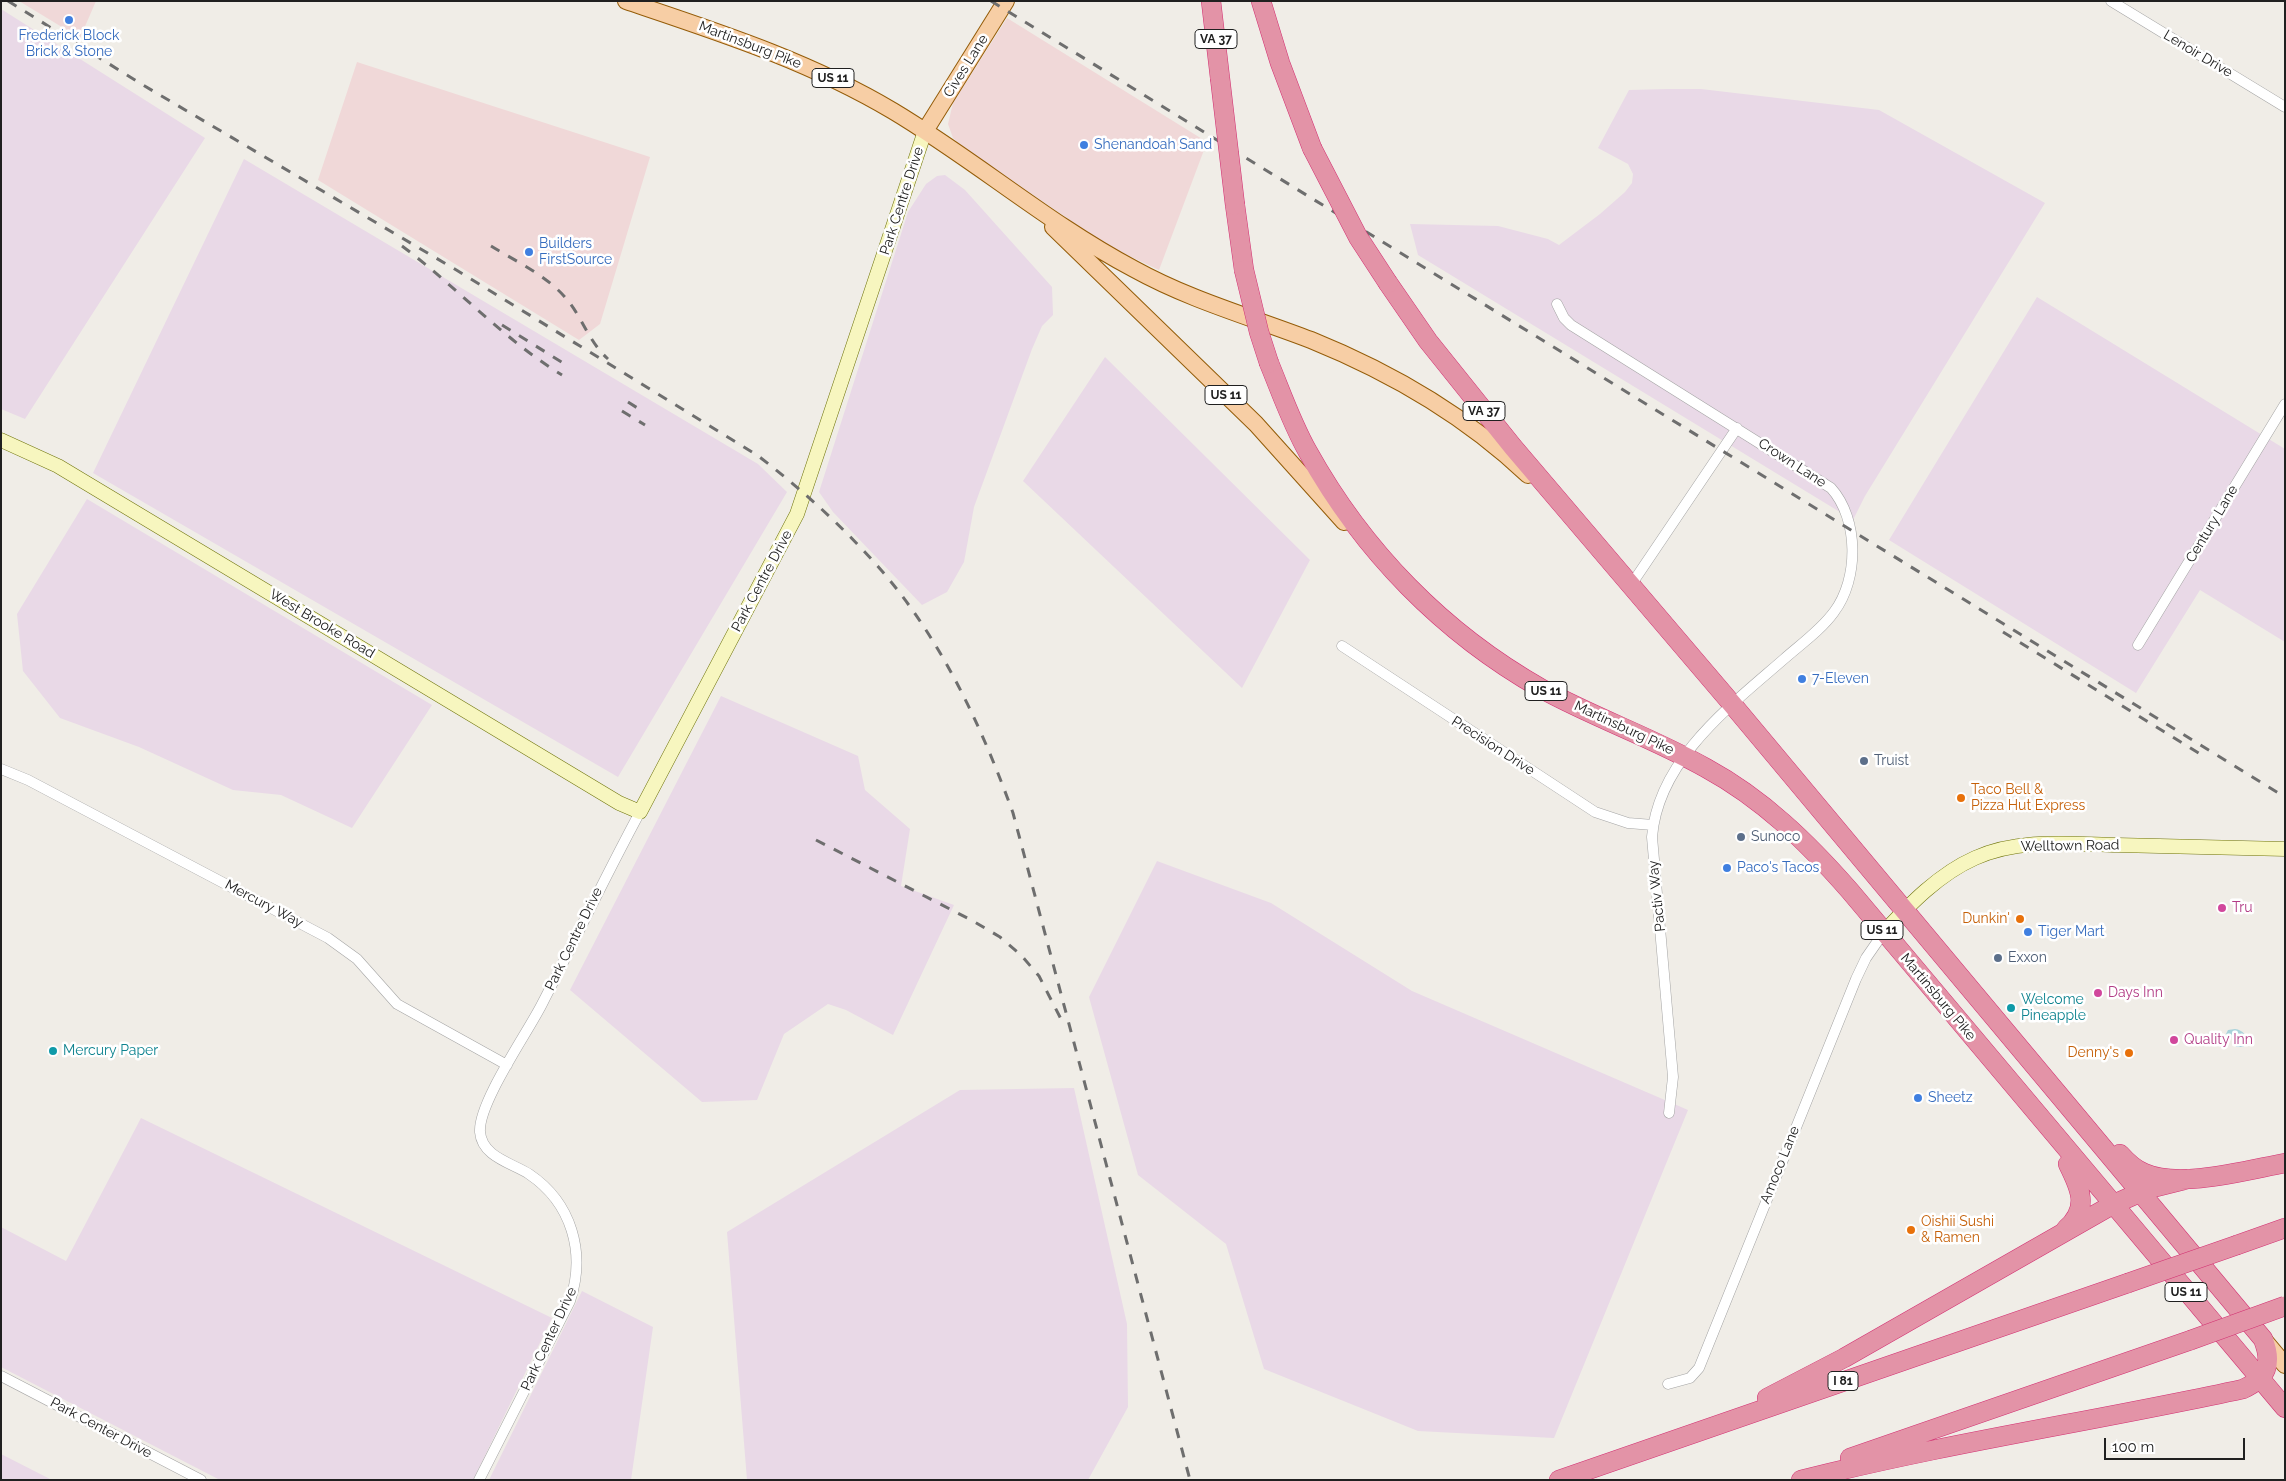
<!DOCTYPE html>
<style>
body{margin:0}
#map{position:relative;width:2286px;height:1481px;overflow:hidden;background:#f0ede7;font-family:Raleway,sans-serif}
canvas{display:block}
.frame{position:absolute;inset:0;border:2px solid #202020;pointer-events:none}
.scale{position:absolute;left:2104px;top:1438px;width:141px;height:22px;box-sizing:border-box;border:2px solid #202020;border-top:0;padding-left:6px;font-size:15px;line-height:18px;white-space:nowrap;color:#202020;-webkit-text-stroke:4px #fff;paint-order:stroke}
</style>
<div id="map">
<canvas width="2286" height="1481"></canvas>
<div class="frame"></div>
<div class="scale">100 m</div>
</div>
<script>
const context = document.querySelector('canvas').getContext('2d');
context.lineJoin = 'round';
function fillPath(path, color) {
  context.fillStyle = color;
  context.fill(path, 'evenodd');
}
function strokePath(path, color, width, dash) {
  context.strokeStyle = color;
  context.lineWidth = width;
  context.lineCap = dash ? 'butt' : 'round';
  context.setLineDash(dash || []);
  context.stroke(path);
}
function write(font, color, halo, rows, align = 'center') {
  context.font = font + ' Raleway,sans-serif';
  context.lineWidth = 5;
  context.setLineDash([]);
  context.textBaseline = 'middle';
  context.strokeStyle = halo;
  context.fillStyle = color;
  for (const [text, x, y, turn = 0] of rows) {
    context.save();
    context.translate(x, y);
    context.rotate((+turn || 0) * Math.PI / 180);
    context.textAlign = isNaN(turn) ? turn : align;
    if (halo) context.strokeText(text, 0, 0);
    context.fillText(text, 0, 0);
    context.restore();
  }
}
const commercial = new Path2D(`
 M19,1h77l-16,37z
 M1007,18l200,124 -48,128 -51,-24 -144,-98 -11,-10 -5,-14 5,-21z
 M357,62l293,95 -50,167 -21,16 -261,-160z`);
const industrial = new Path2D(`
 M1,9l204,129 -180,281 -24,-10z
 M1667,89h34l178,21 166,93 -180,293 -12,24 -435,-265 -8,-31 88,2 50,13 11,6 41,-31 25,-22 7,-9 1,-9 -5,-10 -30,-16 31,-58z
 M244,159l514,305 29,28 -169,285 -525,-304z
 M945,175l20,15 87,97 1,28 -11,11 -10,23 -58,158 -10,55 -17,30 -25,13 -89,-93 -14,-20 89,-280 18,-28 11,-8z
 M2037,297l248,152v193l-85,-52 -64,103 -247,-153z
 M1105,357l205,203 -68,128 -219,-207z
 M87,499l345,206 -80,123 -71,-33 -48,-5 -94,-43 -79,-29 -37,-47 -6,-57z
 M721,696l137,60 7,34 45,39 -9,57 53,19 -61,130 -47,-25 -18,-6 -44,30 -27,66 -55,2 -132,-112z
 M1157,861l114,42 141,88 276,119 -134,328 -136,-7 -154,-62 -38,-125 -88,-69 -49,-178z
 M1074,1088l53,236 1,83 -40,73h-341l-20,-248 233,-142z
 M141,1118l411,200 -79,162h-253l-219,-113v-140l65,34z
 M582,1291l71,36 -22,153h-142z
 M1,1454l51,26h-51z`);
const water = new Path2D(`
 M2235,1029c8,1 13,7 12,15l-4,3h-7l-2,-8 -8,-5 2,-4z`);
const street = new Path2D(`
 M2111,1l174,106
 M1557,304l7,14 7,7 260,163c28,31 28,91 3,124 -13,18 -33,32 -50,47 -54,47 -126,101 -132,178l21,240 -4,36
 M1631,585l106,-157
 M2138,645l147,-241
 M1342,646l253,166 33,11 25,2
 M1,769l27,11 300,158 29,21 40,45 110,61
 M1,1376l200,104
 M1668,1384l22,-6 9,-10 157,-389 10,-21 18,-26
 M479,1480l91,-179c16,-48 2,-98 -41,-127 -17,-11 -47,-17 -49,-42 -2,-29 48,-100 62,-128 33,-64 64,-129 98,-192`);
const secondary = new Path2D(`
 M1,440l57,26 561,337 21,9 157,-298 128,-383
 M1884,932c26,-28 55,-58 91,-74 44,-20 95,-14 142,-13 56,1 112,3 168,4`);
const primary = new Path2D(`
 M626,1c92,31 183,60 267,110 82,49 156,113 241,158 56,31 117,48 177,71 79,32 155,76 217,135
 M925,131l81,-130
 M1053,227l203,197 88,98
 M2264,1340l21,25`);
const highway = new Path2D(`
 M1211,1l9,77
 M1261,1l19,62 32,85
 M1235,205l9,65
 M1388,283l40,58 85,106 219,257 531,635c10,25 4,39 -20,50 -147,32 -296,54 -442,91
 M1269,363c12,29 23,61 39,89 55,99 135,181 234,237 53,29 111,49 164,79 57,31 102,75 144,123l435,517
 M2120,1154c7,8 15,15 24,19 35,16 103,-3 141,-10
 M2066,1229c24,-21 14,-41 2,-65
 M2237,1245l48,-17
 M1767,1398l77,-40 268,-153 36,-16 40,-10
 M1850,1458l341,-118
 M1559,1480l569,-197`);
const rail = new Path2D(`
 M8,1l135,84 315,186 299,184c47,36 92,77 130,122 57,68 96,153 126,236l177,667
 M991,1l1294,796
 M402,246c55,41 101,93 160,129
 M491,246c26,16 59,31 78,56 14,18 21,41 39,57
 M502,325l66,41
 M628,402l11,7
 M622,411l23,14
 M2003,632l197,122
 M816,840l157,81 27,16 21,18 18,21 24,47`);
const highwayBridge = new Path2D(`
 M1220,78l15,127
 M1312,148l46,89 30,46
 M1244,270l15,62 10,31
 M2128,1283l109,-38
 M2191,1340l94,-34`);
const markers = [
 [69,20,5,"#3f7fe0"],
 [1084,145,5,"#3f7fe0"],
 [529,252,5,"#3f7fe0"],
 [1802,679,5,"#3f7fe0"],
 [1864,761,5,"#5c6f8a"],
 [1961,798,5,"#e8710a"],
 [1741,837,5,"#5c6f8a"],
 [1727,868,5,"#3f7fe0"],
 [2222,908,5,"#d1479c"],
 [2020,919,5,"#e8710a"],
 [2028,932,5,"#3f7fe0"],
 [1998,958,5,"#5c6f8a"],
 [2098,993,5,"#d1479c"],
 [2011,1008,5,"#0f9aa8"],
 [2174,1040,5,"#d1479c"],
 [53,1051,5,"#0f9aa8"],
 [2129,1053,5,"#e8710a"],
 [1918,1098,5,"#3f7fe0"],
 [1911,1230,5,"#e8710a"]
];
const shields = [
 [1216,39,42],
 [833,78,42],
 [1226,395,42],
 [1484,411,42],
 [1546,691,42],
 [1882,930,42],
 [2186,1292,42],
 [1843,1381,30]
];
const shieldNames = [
 ["VA 37",1216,39],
 ["US 11",833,78],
 ["US 11",1226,395],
 ["VA 37",1484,411],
 ["US 11",1546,691],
 ["US 11",1882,930],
 ["US 11",2186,1292],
 ["I 81",1843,1381]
];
const shopNames = [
 ["Frederick Block",69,36,"center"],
 ["Brick & Stone",69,52,"center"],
 ["Shenandoah Sand",1094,145],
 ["Builders",539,244],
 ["FirstSource",539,260],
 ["7-Eleven",1812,679],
 ["Paco's Tacos",1737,868],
 ["Tiger Mart",2038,932],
 ["Sheetz",1928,1098]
];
const streetNames = [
 ["Martinsburg Pike",750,45,21],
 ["Lenoir Drive",2198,54,31],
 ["Cives Lane",966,66,-58],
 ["Park Centre Drive",902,201,-72],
 ["Crown Lane",1792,463,33],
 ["Century Lane",2212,524,-59],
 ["Park Centre Drive",762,581,-62],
 ["West Brooke Road",322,624,31],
 ["Martinsburg Pike",1624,728,25],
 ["Precision Drive",1493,746,33],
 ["Welltown Road",2070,846,-1],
 ["Pactiv Way",1657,896,-96],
 ["Mercury Way",264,904,28],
 ["Park Centre Drive",574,939,-64],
 ["Martinsburg Pike",1938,997,50],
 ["Amoco Lane",1780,1165,-68],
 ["Park Center Drive",549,1339,-65],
 ["Park Center Drive",101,1428,28]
];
const serviceNames = [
 ["Truist",1874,761],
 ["Sunoco",1751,837],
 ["Exxon",2008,958]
];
const foodNames = [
 ["Taco Bell &",1971,790],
 ["Pizza Hut Express",1971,806],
 ["Dunkin'",2010,919,"right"],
 ["Denny's",2119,1053,"right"],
 ["Oishii Sushi",1921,1222],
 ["& Ramen",1921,1238]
];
const hotelNames = [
 ["Tru",2232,908],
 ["Days Inn",2108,993],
 ["Quality Inn",2184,1040]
];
const cultureNames = [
 ["Welcome",2021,1000],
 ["Pineapple",2021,1016],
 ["Mercury Paper",63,1051]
];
fillPath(commercial, '#f0d8d8');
fillPath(industrial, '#e9d9e7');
fillPath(water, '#aad3db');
strokePath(street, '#a4a4a4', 11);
strokePath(secondary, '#6f740b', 15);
strokePath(primary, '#945c08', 18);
strokePath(highway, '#d23072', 20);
strokePath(street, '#fff', 10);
strokePath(secondary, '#f7f6bf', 14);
strokePath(primary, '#f7cea5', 16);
strokePath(highway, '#e393a7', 19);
strokePath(rail, '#6e6e6e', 3, [10, 10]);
strokePath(highwayBridge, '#d23072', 20, []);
strokePath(highwayBridge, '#e393a7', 19);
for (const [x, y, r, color] of markers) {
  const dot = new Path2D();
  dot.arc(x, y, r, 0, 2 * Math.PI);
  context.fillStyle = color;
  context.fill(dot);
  strokePath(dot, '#fff', 2);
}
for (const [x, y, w] of shields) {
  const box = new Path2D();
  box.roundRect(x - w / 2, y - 9.5, w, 19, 4);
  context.fillStyle = '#fff';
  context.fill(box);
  strokePath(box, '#202020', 1);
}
write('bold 12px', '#202020', null, shieldNames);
write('14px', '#366cbe', '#fff', shopNames, 'left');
write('14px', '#202020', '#fff', streetNames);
write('14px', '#4e5e75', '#fff', serviceNames, 'left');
write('14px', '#c56008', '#fff', foodNames, 'left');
write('14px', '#b23c85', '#fff', hotelNames, 'left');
write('14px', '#0d838f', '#fff', cultureNames, 'left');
</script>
